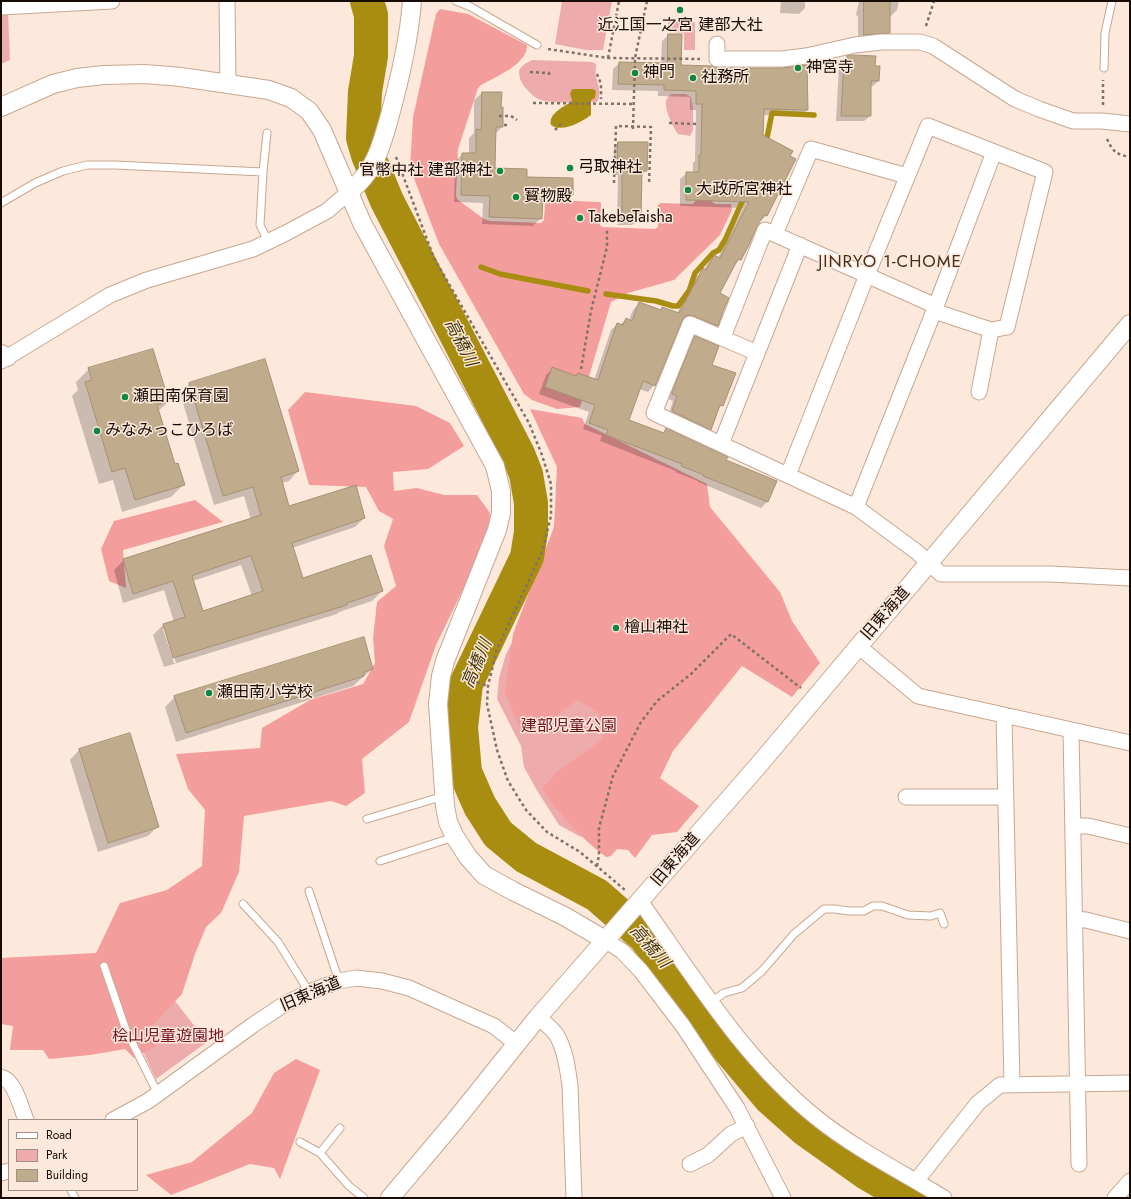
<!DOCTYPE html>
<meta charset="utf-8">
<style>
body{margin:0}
#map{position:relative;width:1131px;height:1199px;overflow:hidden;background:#fde9db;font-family:Jost,sans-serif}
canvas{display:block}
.frame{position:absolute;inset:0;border:2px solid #160b05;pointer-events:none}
.legend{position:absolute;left:8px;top:1119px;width:130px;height:72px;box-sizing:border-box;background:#fde9db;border:1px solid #a19085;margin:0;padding:5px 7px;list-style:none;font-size:12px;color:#160b05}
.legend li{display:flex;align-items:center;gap:8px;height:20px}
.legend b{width:20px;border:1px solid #a19085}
</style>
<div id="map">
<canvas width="1131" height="1199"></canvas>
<div class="frame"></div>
<ul class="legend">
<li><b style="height:5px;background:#fff"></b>Road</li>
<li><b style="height:11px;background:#eeabab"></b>Park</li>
<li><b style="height:11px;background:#c1ab8d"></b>Building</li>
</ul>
</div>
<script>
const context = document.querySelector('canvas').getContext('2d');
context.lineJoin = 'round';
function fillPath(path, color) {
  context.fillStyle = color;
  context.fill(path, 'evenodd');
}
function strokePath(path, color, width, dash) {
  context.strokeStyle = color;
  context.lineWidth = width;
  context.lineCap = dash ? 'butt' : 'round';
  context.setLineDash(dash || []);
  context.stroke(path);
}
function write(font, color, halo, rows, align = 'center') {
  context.font = font + ' Jost,"Noto Sans JP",sans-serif';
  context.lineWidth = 3;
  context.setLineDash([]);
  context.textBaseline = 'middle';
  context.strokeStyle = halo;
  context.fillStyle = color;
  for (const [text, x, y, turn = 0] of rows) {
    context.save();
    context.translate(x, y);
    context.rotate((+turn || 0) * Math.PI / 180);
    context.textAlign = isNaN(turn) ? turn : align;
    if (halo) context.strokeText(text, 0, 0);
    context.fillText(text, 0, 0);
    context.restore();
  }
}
const green = new Path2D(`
 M562,1h50l-9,49h-17l-31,-6z
 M1,13h7l2,47 -9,4z
 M668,21l27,1v28h-11v-17l-16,-1z
 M533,60l59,2 4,2c0,4 -1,9 0,13 2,7 6,18 1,25 -15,0 -42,2 -56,-2 -7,-2 -13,-9 -17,-14 -3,-4 -5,-9 -5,-14 1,-6 8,-10 14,-12z
 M674,94h12l5,3 2,12v21l-3,6 -12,-2c-5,-7 -17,-30 -10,-37 1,-2 4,-3 6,-3z
 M515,637l122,71 -45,118 -11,11 -22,-12 -23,-36 -12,-22 -3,-21 -24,-47 2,-21 7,-24z
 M171,996l36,46 -51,37 -24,-50z`);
const forest = new Path2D(`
 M440,9l28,5 59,31c1,19 -32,32 -46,40l-3,3 -20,61 -2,47 2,4 26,19 6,2 51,2 3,-3 1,-17 4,-3 50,2 2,1 -1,22 2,2 53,2 3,-2v-22l3,-2 31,1 3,-2 1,-24 16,1v23l3,2h16l1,6 -12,25 -46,45 -46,13 -17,9 -31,105 -23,2 -25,-9 -8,-6 -85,-150 -29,-76 3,-51 23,-103z
 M305,392l111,14 34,17 14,23 -36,23 -35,3 1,19 23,-3 27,7h33l13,18 -2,25 -52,107 -27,77 -47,37 3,34 -19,13 -15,-5 -87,15 -5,56 -18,41 -15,14 -11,27 -13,40 -34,36 8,16 -22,12 -9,-9 -35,6 -41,4 -6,-9h-33l3,-24 -12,-2v-66l95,-5 24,-50 47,-13 35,-24 3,-56 -17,-21 -12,-35 84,-6 2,-20 48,-28 53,-16 12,-21 -2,-25 4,-36 19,-16 -12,-40 9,-27 -14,-8 -13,-24 -57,-2 -21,-75z
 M530,409l52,9 3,6 122,60 3,23 70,85 12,29 28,42 -28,34 -50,-31 -69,85 -13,27 39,28 -22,26 -25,3 -17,23 -7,-8 -11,-1 -6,7 -5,1c-27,-20 -44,-41 -64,-68l15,-17 46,-33 -4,-26 -21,-13 -28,20 -30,8 -15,-36 8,-58 41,-107 3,-60z
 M195,500l28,22 -100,28 3,38 -17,-7 -8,-32 13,-28z
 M296,1059l24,11 -40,109 -6,-11 -24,-4 -79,31 -25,-20 46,-13 60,-49 22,-40z`);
const water = new Path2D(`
 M573,89h20l3,2 -1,7 -4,2v15c-9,7 -29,18 -40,10 -3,-11 12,-18 20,-23l1,-2 -2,-6 1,-3z`);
const shadow = new Path2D(`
 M781,1h24v7l-6,6 -19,-1z
 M859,1h40l-2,9 -6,6h-2v17l-7,6 -24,2v-25l-2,-1z
 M669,35l11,31 127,44 -6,6 -39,-1v21l32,23 -28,57 -7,6 -19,37 -7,7 -14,28 3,18 -5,14 -7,6 -24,-10 -5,-1 -27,64 -6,7 -9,-3 -11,31 35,13 3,-3 59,31 51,21 -9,20 -6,6 -63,-26v-1l-23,-9 1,-1 -76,-30 2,-5 -19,-7 6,-17 -50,-18 7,-19 7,-7 22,8 3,-2 16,6 17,-50 6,-6 3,1 6,-6 3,1 4,-10 6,-7 21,7 2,-2 15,5 20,-37 7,-6 4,-7 6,-7 4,2 25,-50 -63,-2v-27l7,-6h6v-10l2,-2 1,-51h-6v-13l-32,-1v-5l-46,-1 1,-21 6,-6 42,1 1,-23z
 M847,57l31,24 -5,5h-3v30l-6,5h-28l3,-56z
 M482,93l18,15 2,19 -7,7 -1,35 32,9 46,17 -8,7h-22l-1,16 -8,8 -51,-2 1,-21 -29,-1 1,-41 8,-7h6v-16l5,-5v-33z
 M618,143l28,27 -5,6 -1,42 -8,7h-15l1,-50h-5l1,-28z
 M695,337l16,28 11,40 -5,5 -7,19 -4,5 -38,-18 5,-15 -5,-2v-1l22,-56z
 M89,369l79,33 -10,9 17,54 8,20 -12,12 -49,15 -9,-32 -14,4 -27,-88 6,-6 -2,-8z
 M189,384l109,87 -9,10 -7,2 7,24 75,11 -9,9 -63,21 10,32 80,11 -10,10 -33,11 -2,2 -173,53 -11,-32 10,-10 11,-3 -10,-32 -41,13 -9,-33 10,-10 127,-40 -7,-24 -30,9 -34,-112zM241,565l11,31 -49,16 -10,-31zM163,629h2l11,34h-2z
 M372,669l-19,17 -177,56 -11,-35 10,-10z
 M79,750l79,76 -10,10 -50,16 -28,-92z`);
const stream = new Path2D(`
 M766,143l6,-30 42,2
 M481,267l19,7 88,17
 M606,294l50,7 17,5h5l11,-15 6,-18 18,-20 6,-3 6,-10 20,-45`);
const river = new Path2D(`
 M367,1l4,14v41l-6,36 -2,46 5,17 19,46 131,253 8,20 5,29v29l-4,25 -61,127 -5,43 4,45 15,34 18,28 28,23 71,38 48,42 83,111 42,50 36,32 59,42 44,26`);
const building = new Path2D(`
 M864,1h26v32l-26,2z
 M668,34h14l-1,31 31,1 5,2h65l25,-3 1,45 -44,-1 -1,26 30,16 -3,5 6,3 -29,57 -3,-1 -7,11 -8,19 -8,15 -3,-1 -18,34 9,5 -6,13 -5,15 -25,-10 -4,-1 -5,2 -2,4 -27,65 -12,-5 -14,39 35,13 2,-5 62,29 -2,3 51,21 -9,21 -65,-26 1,-1 -23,-9 1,-2 -76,-29 2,-5 -19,-7 6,-18 -50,-18 7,-20 24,9 2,-3 20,7 19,-57 6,2 3,-7 6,3 7,-19 22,8 1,-3 17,6 24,-45 3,2 8,-15 6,3 29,-56 -63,-2v-28h13v-17h2l1,-51h-6v-13l-32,-1v-5l-46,-1 1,-22 48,1z
 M851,55l25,1 -1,10h5l-1,15h-8v35h-30l3,-57h3v-3z
 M482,92h20l-1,15h2v20h-7l-1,41 32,1v8l46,1v17l-30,-1 -1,25 -53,-2 1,-21 -29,-1 1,-42h14v-24l5,1z
 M618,142h30l-1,29h-5l-1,48h-3v1h-16v-50h-4z
 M695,336l24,10 -7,19 24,8 -13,33 -3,-1 -9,25 -39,-19 5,-15 -5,-2v-2z
 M153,349l16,53 -12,3 18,59 3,-1 7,22 -50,15 -10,-32 -13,4 -27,-90 7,-2 -4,-12z
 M265,359l34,112 -18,6 8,29 67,-21 9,33 -73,25 11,35 68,-23 12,36 -36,12v2l-174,53 -10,-34 22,-7 -12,-36 -40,13 -10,-35 138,-44 -8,-28 -30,9 -34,-113zM251,556l12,35 -60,20 -11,-35z
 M364,637l9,32 -9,3v4l-178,57 -12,-37z
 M130,733l29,94 -51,16 -29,-94z`);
const path = new Path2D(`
 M926,26l8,-25
 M548,49l60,9 92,1
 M608,58l11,-57
 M530,72l19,1v2
 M597,74l4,10v15
 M533,103l100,1
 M1103,105v-25
 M499,116h12l6,4
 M669,123l28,1
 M504,125h6
 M633,129l2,-71 12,-57
 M555,130l6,-6
 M1107,139c6,13 9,15 23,18
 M396,157l38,101 95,165 13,32 9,29v32l-9,36 -45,97 -9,37 -1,18 10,46 11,31 18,29 21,22 33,20 45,38
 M614,183l2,-57 35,1 -2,57
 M581,369l10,-58 16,-64v-18
 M460,677l28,9
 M597,866l2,-11v-27l14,-52 28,-54 16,-21 34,-27 40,-40 70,54`);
const service = new Path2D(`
 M456,1l15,6 66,38
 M1104,68l1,-35 7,-32
 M267,133l-4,39 -3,53 8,16
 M1,203l34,-20 28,-12 24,-6h28l148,7
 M367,819l77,-23
 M380,861l74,-24
 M309,891l30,90
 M243,904l35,38 31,50
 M104,966l22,64 32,64
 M711,1002l13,-9 18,-5 20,-17 32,-37 30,-25h11l14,2h15l9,-5h9l26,9 23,1 9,-3 4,11
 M300,1142l20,11 29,33 15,12
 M320,1153l20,-25
 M71,1190l4,8`);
const minor = new Path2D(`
 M227,1l1,83
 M1,7l111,-6
 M717,44v15h65l24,-3 49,-11 26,-3h39l13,4 82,53 24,10 34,12h29l28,3
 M775,234l36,-85 96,27
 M723,337l42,-107 171,76
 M757,353l-67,-29 -36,89 202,94 61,45 24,22h109l80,4
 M1,361l109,-66 37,-15 106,-31 33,-16 41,-22 21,-18
 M979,392l12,-62
 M721,444l79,-199
 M788,475l79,-200 61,-149 117,46 -38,155 -16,3 -57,-19
 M856,507l80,-201 58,-154
 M858,646l60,50 212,47
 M1004,715l8,370
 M1071,730l8,434
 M906,797h100
 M1073,826h15l42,10
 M640,901c54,76 104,159 178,218 39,31 84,53 126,79
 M1075,919l11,1 44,11
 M605,940l17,11 19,20 42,55 54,82 46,90
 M538,1017c6,5 13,11 18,17 9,14 12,36 14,52l4,112
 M1,1077c14,3 20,31 25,43
 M113,1120l35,-19 105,-76 30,-20 26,-13 30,-11 17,-3 26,3 27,7 85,38 23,18
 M690,1164l18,-9 23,-21 16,-8
 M1,1173l8,-2
 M916,1181l62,-78 22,-18 130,-2
 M1115,1198l15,-17`);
const tertiary = new Path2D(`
 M1,107l52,-23 24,-6 27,-3 41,-1 36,3 88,13 22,8 18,13 13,19 40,93 133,243 6,25v22l-4,17 -52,131 -4,15 -3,28 7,102 3,16 7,15 13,20 16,18 29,16 51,25 41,24
 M348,193c7,-6 14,-13 19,-20 11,-15 16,-34 21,-51 11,-39 21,-81 24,-121
 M1,354l6,3
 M390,1198l64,-76 84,-105 219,-250 373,-443`);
const markers = [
 [680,10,4,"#0f8741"],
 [798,68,4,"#0f8741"],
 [635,73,4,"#0f8741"],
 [693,78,4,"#0f8741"],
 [570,168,4,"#0f8741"],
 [500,171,4,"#0f8741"],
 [688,190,4,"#0f8741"],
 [516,197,4,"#0f8741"],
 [580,218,4,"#0f8741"],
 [125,397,4,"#0f8741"],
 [97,431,4,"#0f8741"],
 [616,628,4,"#0f8741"],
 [209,693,4,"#0f8741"]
];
const poiNames = [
 ["近江国一之宮 建部大社",680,26,"center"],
 ["神宮寺",806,68],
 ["神門",643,73],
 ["社務所",701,78],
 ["弓取神社",578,168],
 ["官幣中社 建部神社",492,171,"right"],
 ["大政所宮神社",696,190],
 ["寳物殿",524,197],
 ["TakebeTaisha",588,218],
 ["瀬田南保育園",133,397],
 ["みなみっこひろば",105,431],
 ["檜山神社",624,628],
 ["瀬田南小学校",217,693]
];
const streetNames = [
 ["旧東海道",886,614,-49],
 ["旧東海道",676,860,-49],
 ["旧東海道",311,995,-23]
];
const parkNames = [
 ["建部児童公園",569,727],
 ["桧山児童遊園地",168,1037]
];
const neighbourhoodNames = [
 ["JINRYO 1-CHOME",890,263]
];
const waterNames = [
 ["高橋川",460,343,63],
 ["高橋川",478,664,-67],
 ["高橋川",649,947,49]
];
fillPath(green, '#eeabab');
fillPath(forest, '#f49d9d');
fillPath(water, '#a98d11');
fillPath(shadow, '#0003');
strokePath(stream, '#a98d11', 5.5);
strokePath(river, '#a98d11', 34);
fillPath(building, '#c1ab8d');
strokePath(building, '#a59072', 1);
strokePath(service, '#c7a790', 9);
strokePath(minor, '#c7a790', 17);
strokePath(tertiary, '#c7a790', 20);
strokePath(path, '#817268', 2.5, [3, 3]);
strokePath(service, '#fff', 7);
strokePath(minor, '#fff', 15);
strokePath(tertiary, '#fff', 18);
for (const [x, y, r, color] of markers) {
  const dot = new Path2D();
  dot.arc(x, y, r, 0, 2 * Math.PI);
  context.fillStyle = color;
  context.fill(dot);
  strokePath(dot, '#fde9db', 1.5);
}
write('16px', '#160b05', '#fde9db', poiNames, 'left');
write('16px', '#160b05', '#fde9db', streetNames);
write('16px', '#731421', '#fde9db', parkNames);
context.letterSpacing = '1px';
write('17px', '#472d1a', '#fde9db', neighbourhoodNames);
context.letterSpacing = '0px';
write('italic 17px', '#44380a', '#fde9db', waterNames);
</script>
